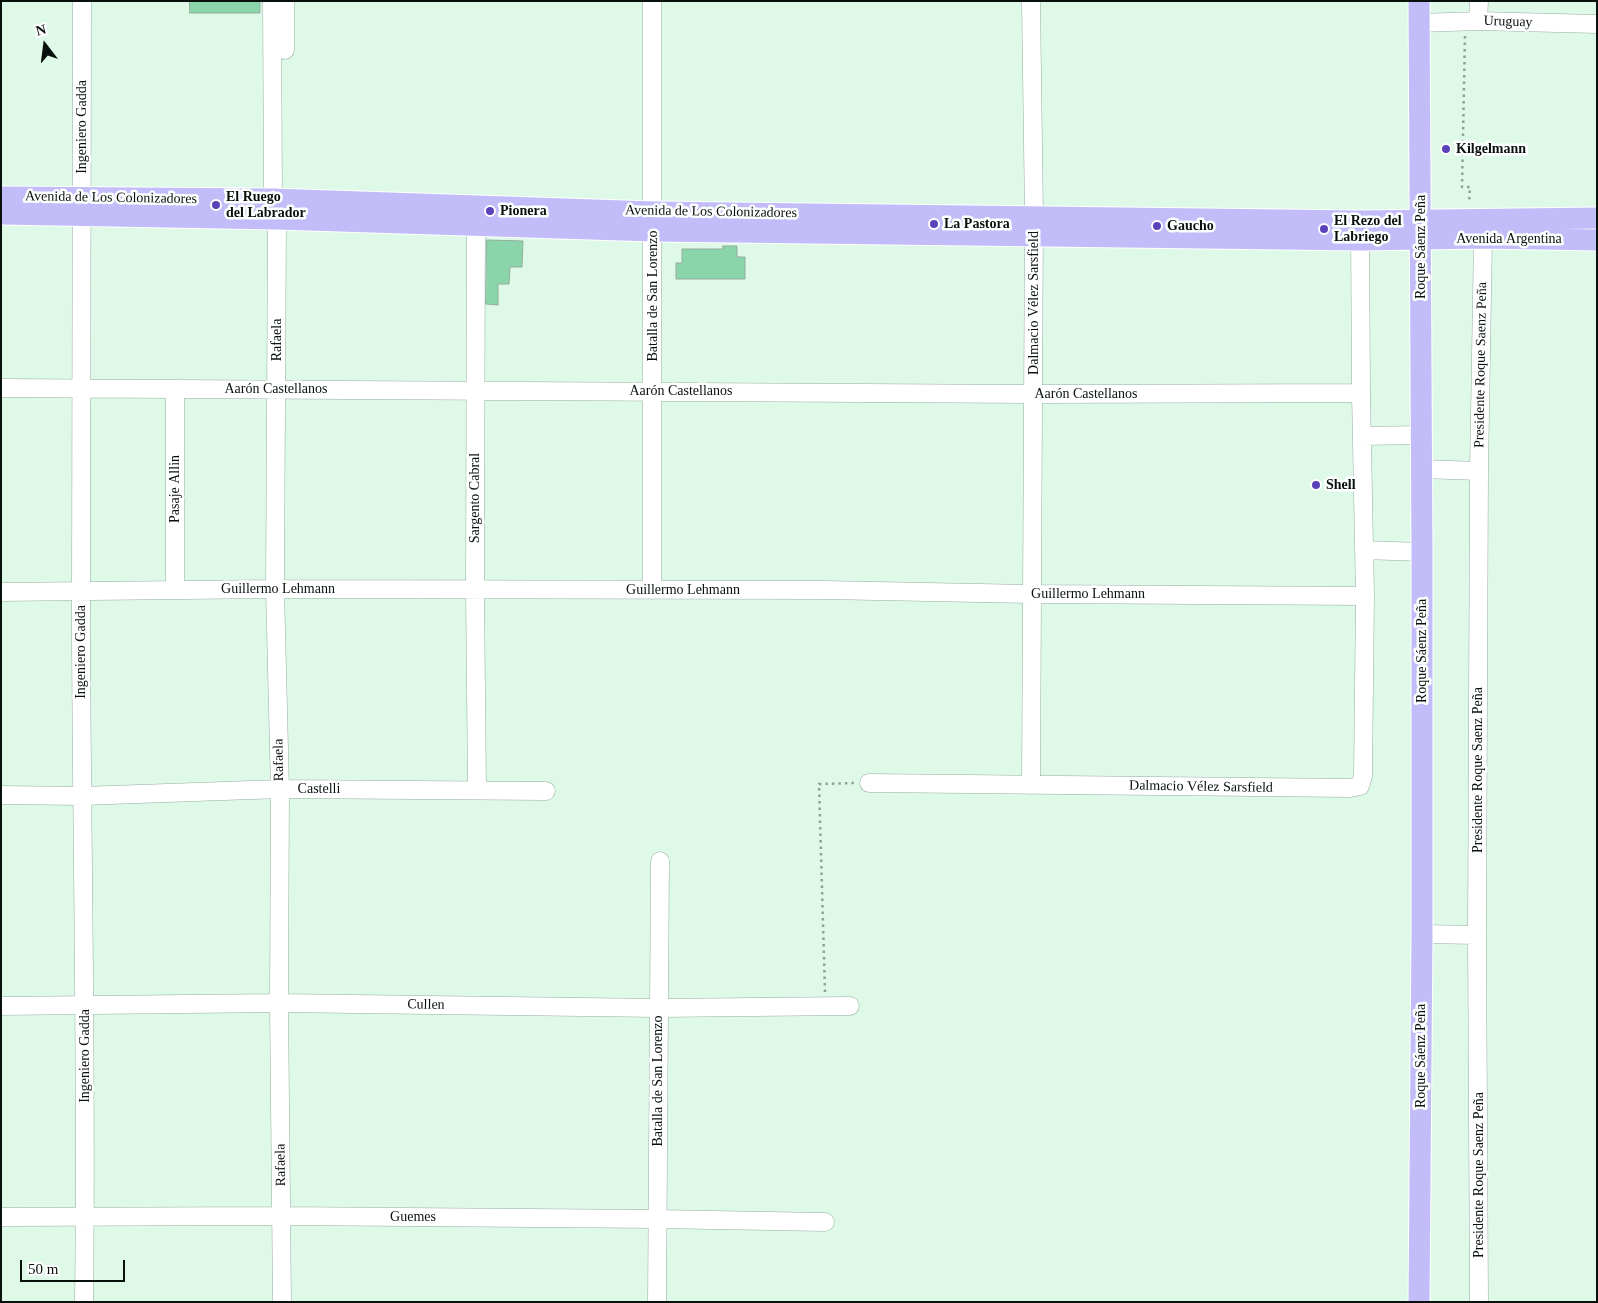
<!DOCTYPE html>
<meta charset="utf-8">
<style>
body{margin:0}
#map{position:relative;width:1598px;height:1303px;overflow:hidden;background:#def9e7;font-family:"Times New Roman",serif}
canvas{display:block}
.frame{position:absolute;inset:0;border:2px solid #08110c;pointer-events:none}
.north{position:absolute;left:20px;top:20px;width:50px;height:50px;-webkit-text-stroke:4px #fff;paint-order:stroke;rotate:345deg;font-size:14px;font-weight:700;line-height:20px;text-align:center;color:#08110c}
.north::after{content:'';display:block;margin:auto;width:18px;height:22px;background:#08110c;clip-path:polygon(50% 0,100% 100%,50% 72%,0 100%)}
.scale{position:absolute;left:20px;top:1260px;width:105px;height:22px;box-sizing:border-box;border:2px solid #08110c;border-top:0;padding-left:6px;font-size:15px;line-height:18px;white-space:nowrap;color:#08110c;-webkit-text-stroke:4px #fff;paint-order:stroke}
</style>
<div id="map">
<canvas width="1598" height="1303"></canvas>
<div class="frame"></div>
<div class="north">N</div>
<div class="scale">50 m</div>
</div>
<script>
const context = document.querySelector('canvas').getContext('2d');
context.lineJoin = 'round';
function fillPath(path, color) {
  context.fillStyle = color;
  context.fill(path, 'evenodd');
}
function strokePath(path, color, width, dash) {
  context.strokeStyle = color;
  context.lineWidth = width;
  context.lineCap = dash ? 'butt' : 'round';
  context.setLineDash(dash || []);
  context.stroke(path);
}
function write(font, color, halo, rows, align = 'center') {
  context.font = font + ' "Times New Roman",serif';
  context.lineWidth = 5;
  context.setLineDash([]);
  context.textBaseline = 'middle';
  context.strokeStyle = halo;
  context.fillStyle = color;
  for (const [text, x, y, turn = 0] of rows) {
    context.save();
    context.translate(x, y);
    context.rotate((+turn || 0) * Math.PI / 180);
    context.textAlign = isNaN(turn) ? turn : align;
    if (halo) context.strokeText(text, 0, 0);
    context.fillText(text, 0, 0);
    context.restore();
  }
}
const building = new Path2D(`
 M190,1h70v12h-70z
 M487,240l36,1 -1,26h-12l-1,17h-11v21l-12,-1z
 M723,246h14v11h8v22h-69v-16h6v-14h41z`);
const path = new Path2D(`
 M1465,36l-3,151h8l-1,16
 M825,992l-6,-208 36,-1`);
const minor = new Path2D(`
 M82,1c1,212 -2,423 -1,634 1,222 6,445 3,667
 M272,1l1,198 4,20 -2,370 5,200 -1,214 3,299
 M285,1v49
 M652,1v589
 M1031,1l3,215 -3,569
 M1478,21l1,-20
 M1420,23l58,-2 119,3
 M476,213l-1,377 2,200
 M1,388l1033,6 327,-1
 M1362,436l60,-1
 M1422,469l57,2
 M1364,550l58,2
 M175,590v-201
 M1,592l274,-3 549,1 207,4 334,2
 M869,783l481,5 10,-2 3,-10 2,-180 -4,-203 -1,-164
 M1,795l81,1 198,-7 266,2
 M1422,934l55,1
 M1,1006l278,-3 379,5 192,-2
 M1,1217l281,-1 375,3 168,3
 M657,1302l3,-441
 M1479,1302l-2,-367 2,-464 4,-233`);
const major = new Path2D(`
 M1,197l272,2 380,13 707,9 237,-3
 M1,214l276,5 376,12 708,9 122,-2 114,2
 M1419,1302l3,-368v-382l-3,-551`);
const markers = [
 [1446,149,5,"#5a42bb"],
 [216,205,5,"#5a42bb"],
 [490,211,5,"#5a42bb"],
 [934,224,5,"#5a42bb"],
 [1157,226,5,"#5a42bb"],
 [1324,229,5,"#5a42bb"],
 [1316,485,5,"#5a42bb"]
];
const streetNames = [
 ["Uruguay",1508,22,2],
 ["Ingeniero Gadda",82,127,-90],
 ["Avenida de Los Colonizadores",111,198,1],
 ["Avenida de Los Colonizadores",711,212,1],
 ["Avenida Argentina",1509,239],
 ["Roque Sáenz Peña",1421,247,-90],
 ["Batalla de San Lorenzo",653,296,-90],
 ["Dalmacio Vélez Sarsfield",1034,303,-90],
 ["Rafaela",277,340,-90],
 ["Presidente Roque Saenz Peña",1481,365,-89],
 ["Aarón Castellanos",276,389],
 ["Aarón Castellanos",681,391],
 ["Aarón Castellanos",1086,394],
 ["Pasaje Allin",175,489,-90],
 ["Sargento Cabral",475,498,-90],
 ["Guillermo Lehmann",278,589],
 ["Guillermo Lehmann",683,590],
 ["Guillermo Lehmann",1088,594],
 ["Roque Sáenz Peña",1422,651,-90],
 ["Ingeniero Gadda",81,652,-90],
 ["Rafaela",279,760,-91],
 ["Presidente Roque Saenz Peña",1478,770,-90],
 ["Dalmacio Vélez Sarsfield",1201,787,1],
 ["Castelli",319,789],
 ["Cullen",426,1005,1],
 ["Ingeniero Gadda",85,1056,-90],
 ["Roque Sáenz Peña",1421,1056,-90],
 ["Batalla de San Lorenzo",658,1081,-90],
 ["Rafaela",281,1165,-91],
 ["Presidente Roque Saenz Peña",1479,1175,-90],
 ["Guemes",413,1217]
];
const poiNames = [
 ["Kilgelmann",1456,149],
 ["El Ruego",226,197],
 ["del Labrador",226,213],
 ["Pionera",500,211],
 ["El Rezo del",1334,221],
 ["Labriego",1334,237],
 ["La Pastora",944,224],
 ["Gaucho",1167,226],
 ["Shell",1326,485]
];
fillPath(building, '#8ad5a9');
strokePath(building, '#93ac9c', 1);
strokePath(minor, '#95ae9e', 19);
strokePath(major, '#fff', 23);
strokePath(path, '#8da295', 2.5, [2.5, 4]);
strokePath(minor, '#fff', 18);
strokePath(major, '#c2bdf9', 21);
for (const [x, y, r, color] of markers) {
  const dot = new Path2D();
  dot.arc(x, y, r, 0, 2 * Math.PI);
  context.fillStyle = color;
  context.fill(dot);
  strokePath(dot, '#fff', 2);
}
write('14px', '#08110c', '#fff', streetNames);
write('bold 14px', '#08110c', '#fff', poiNames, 'left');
</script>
